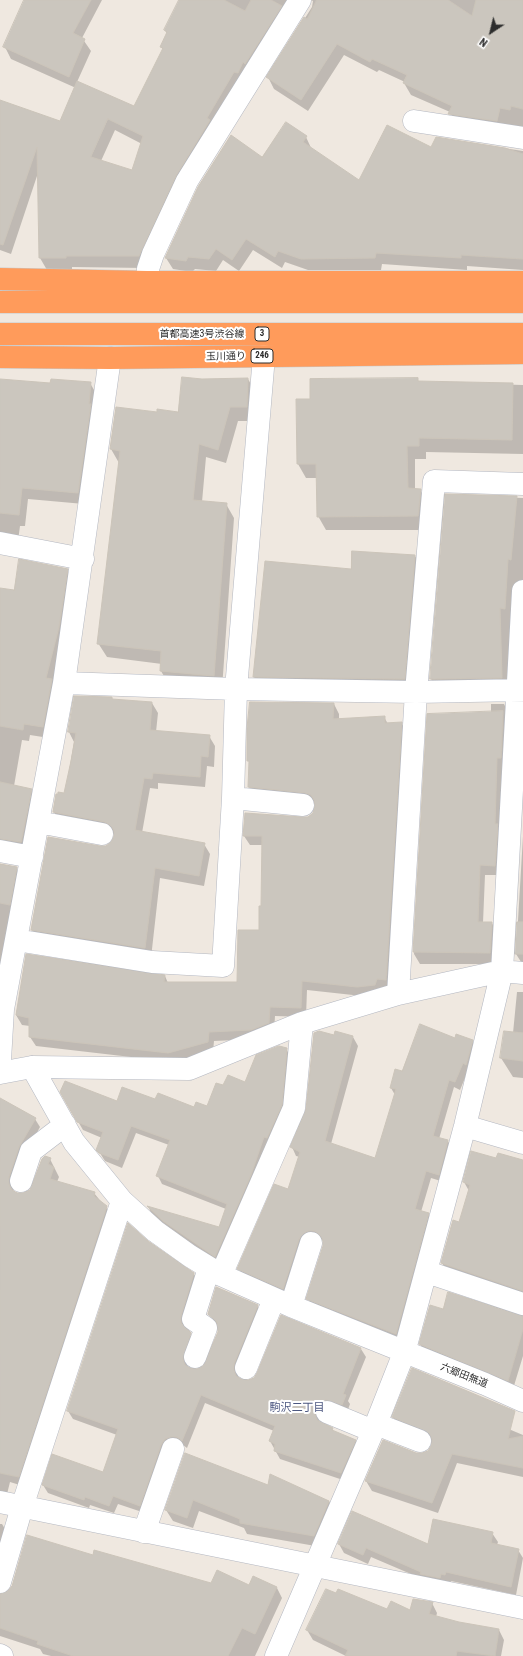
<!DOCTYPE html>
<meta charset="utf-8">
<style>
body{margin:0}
#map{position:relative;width:523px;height:1656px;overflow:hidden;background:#efe8e0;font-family:"Roboto Condensed",sans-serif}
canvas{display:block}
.north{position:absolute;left:471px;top:12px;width:40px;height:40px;-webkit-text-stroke:3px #fff;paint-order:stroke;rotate:215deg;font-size:11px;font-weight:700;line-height:16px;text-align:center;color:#2d2d2d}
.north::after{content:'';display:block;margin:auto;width:14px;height:18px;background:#2d2d2d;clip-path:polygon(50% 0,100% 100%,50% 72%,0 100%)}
</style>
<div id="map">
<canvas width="523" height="1656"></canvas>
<div class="north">N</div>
</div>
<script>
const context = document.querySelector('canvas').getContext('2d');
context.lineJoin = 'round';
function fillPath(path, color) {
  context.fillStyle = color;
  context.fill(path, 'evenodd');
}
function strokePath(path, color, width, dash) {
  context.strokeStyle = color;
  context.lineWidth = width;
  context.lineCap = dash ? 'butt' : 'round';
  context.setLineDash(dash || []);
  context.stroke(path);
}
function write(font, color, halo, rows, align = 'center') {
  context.font = font + ' "Roboto Condensed","Noto Sans JP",sans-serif';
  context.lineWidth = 4;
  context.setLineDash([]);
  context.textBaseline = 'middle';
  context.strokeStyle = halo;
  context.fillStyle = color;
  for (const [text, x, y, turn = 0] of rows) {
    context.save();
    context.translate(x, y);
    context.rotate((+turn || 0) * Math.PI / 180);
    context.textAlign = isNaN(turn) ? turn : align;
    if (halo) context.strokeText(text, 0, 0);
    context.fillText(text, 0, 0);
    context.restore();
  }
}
const shadow = new Path2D(`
 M25,0h77l-20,38 9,13 -14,31 57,25 29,-57 -2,-3 6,-13 -2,-4 15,-30h123l-158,268 -73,-1v2l-25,1 -7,-12 -2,-85 -27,81 -11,-4v-149l61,21 15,-34 -65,-29 -6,-12zM115,130l27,14 -10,28 -31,-11z
 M311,0h212v136l-67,-11 -6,-13 -39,-17 -7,-12 1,-1 -26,-12 -2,2 -33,-17 -36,56 -34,-22 -6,-12 44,-70 1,-6z
 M286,123l20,14 6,13 47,32 72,-34 6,-10 86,13v119l-56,-4v4l-85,-6 -1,6h-73l-23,-8 -3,6 -29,-18 -14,21 -16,-11 -7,11 -21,-2 -3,3 -19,-3 -7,-11 97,-100z
 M248,379l8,14 -1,28h-17l-12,42 -20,-6 -4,45 24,2 8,14 -12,171 -53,-4 -8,-14 1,-7 -55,-7 -9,-14 21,-180 -8,-14 47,-36h21l23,-33z
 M417,379l2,3 104,3v69l-97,-2v7h-11v31h5l8,14 -2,26h-100l-8,-14 -1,-38h-11l-8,-14 13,-64z
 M0,380l51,4 39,-1 7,12 -13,109 -56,-5 -3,27h-5l-2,15 -18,-3z
 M446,495l77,3v98l-10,96 -74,1 -8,-14z
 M415,556l5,8 -11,124 -150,-3 -5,-8 98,-107z
 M67,570l6,11 -24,157 -19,-3 -1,6 -7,-1 -8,46 17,4 6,11 -9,52 -28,-1v-263l14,3z
 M112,698l1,2 39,3 6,10 -2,19 53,4 6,10 -1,21 -7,-1 -2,21 -47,-4v6l-8,-1 -8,45 62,11 6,10 -6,32 -44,-8 -9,80 -114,-18 -5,-10 68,-83h7l5,-4 3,-9 -55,-12 -6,-10 11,-18 9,-52 -5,-10z
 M334,704l5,10v6l45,-3 4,7 13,-1 6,9 -16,257 -29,7 -55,-6 -1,27 -31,-1 -1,16 -17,7 -43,2 -1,11 -39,10 -138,-16 -6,-9v-11l-8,-1 -6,-10 11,-60 138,21 3,7h70l22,-52 2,-24 1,-62h-13l-6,-9 64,-19 6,-4 2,-9 -5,-2 -57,-6 -5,-9 1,-23 -2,-4z
 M491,704h13l5,10 -3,55h-4l-1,106h-16l-2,48h9l5,10 -1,31h-76l-6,-10 14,-239 63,-3z
 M523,836v129l-7,-11z
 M0,864l16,4 7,11 -23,122z
 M517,992h6v86l-10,-1 -12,-19 12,-25z
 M336,1032l17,5 5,9 -27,98 45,16 19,-65 -4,-7 11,-16 53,-33 17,2 5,8 -17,41 -6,-3 -15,52 9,2 4,9 -8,32 -13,-4 -10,34 7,2 5,8 -32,120 -89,-35 -4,-8 16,-52v-5l-3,-3 -33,58 -45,-20 -4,-8 49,-78 12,-34 -4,-1 -4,-9z
 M286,1049l5,8 -5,56 -66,151 -52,-35 -16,-14 -3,-7 70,20 7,-19 -64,-25 -4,-8 11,-31 -33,-12 -14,35 -17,-7 -7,-11 4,-12 -19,-8 -22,-38 56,11 39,-2 39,7 13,-1 16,-20 22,-3z
 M0,1112l35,7 5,8 -16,29 -11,36 10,2 7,-3 20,-32 9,18 -2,5 37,11 18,22 -89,271 -13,-4 -3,12 -7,-2z
 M497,1159l26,2v136l-76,-25 -5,-9 18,-40 9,-32 -5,-9z
 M147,1242l47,32 4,8 -13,43v4l10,13 -8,25 11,3 6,-3 15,-34 -1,-7 -9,-12 48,-8 5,8 -23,58 -1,6 10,3 7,-3 3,-4 23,-58 80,33 5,8 -18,44 2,3 -3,8 -27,4 -1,6 13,7 2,3 21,8 5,9 -14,32 -66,-22 -10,-18 4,-10 -69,-28 -18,45 -4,-3 -38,68 -27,-9 -4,9 -24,-8 -1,3 -41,-15 -5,-8 61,-12 13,-38 -44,-16 -5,-8z
 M444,1310l79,7v39l-10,33 -88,-36 -5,-9z
 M406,1386l117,49v42l-66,-14 -19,50 -66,-22 -6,-10 50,-27h6l6,-2 4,-6 1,-5 -34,-14 -6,-10z
 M185,1454l83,32 61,15 6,12 -14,34 -74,-13 -3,-6 -45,-17 -6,17 -20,-7 -7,-11z
 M0,1524h2l6,10 -8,28z
 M492,1533l6,9 -1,3 21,5 5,8 -7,37 -65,-14 -1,2 -25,-3 -54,-23 -3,7 -24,-11 -5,-9 89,2z
 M93,1556l119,28 37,2 4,-9 24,11 5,10 -27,58h-204l-8,-2 -3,-5 -40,-13v-41z
 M432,1603l5,10 -1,4 22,6 41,7 5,10 -3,16h-155l-33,-16 -6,-10 81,-19h23z`);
const building = new Path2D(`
 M24,0h67l-18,33 12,6 -16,38 -66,-30z
 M179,0h45l21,11 6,-11h20l11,6 -37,58 -2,-2 -5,11 -4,-1 -27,46 3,2 -34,56 -37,80h-73v2h-27l-2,-111 -34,98 -3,-1v-144l60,21 17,-40 57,25 29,-58 -3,-1 7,-15 -3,-2zM108,119l35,17 -11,34 -41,-13z
 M317,0h131l24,16 4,-16h47v109l-12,-3 -1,4 -10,-2 -3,13 -49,-7 4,-8 -49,-23 4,-8 -35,-16 -2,3 -33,-18 -36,56 -35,-23 38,-60 3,2z
 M286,122l21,14 -4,6 56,38 28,-55 44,22 5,-10 69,11 18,6v105l-62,-4v3l-85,-5 -1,5 -74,1 -23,-8 -3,6 -29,-18 -14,21 -16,-11 -7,10 -21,-2 -2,4 -21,-3 33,-71 33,-52 31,22z
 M182,377l20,2 46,-1 -1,29h-17l-12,43 -19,-6 -6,56 34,3 -13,173 -54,-5 1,-20 -64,-7 23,-193 -10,-2 6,-42 41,5v-3l21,3z
 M418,378v3l95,2 -1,57 -93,-2v8h-12l1,42 13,1 -3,27 -101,1 -1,-53h-19l-1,-65h14v-20z
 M0,379l50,4 1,-4 40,3 -2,22h2l-13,89 -56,-5 -3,27 -19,-2z
 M445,494l72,2 -6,64 -3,-1 -3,50 -5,-1 2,70 -72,1z
 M352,551l63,4 -10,124 -152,-2 12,-116 86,8z
 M19,559l49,10 -9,58 -13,51 6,1 -9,48 -19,-3 -1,6 -23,-4v-138l14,2z
 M74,696l38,1v2l40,3 -2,28 60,5 -2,22 -7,-1 -1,21 -47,-4 -1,6 -8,-1 -9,52 70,13 -6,33 -44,-8 -10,80 -114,-18 17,-93 52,9h6l5,-4 3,-6v-6l-4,-5 -5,-3 -52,-10 3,-18h2v-2l6,1 7,-32 5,-28 -8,-1z
 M250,702l84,1 -1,16 52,-3v7l17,-1 -16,258 -9,-1 -2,6 -18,2 -55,-6 -1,27 -31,-1 -1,16 -18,7 -42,2 -1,10 -40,11 -139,-16v-19l-13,-3 10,-61 139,21 -1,7h73l1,-52h21v-24h2l1,-70h-19l2,-23 57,4h6l5,-4 2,-7 -1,-6 -3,-5 -6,-2 -57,-6 1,-26h-2v-33z
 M503,711l-2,47h-4l-2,66h3l-3,42 -15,-1 -2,57h14l-2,31 -77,-1 14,-238z
 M0,782l32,7 -11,53 -21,-3z
 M0,864l17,3 -7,38 -10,-2z
 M517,922h6v32h-8z
 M420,1024l35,14 1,-4 17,6 -7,25 -3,-2 -8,19 -6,-2 -16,56 15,4 -9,35 -13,-4 -11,38 14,4 -33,121 -90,-35 17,-53v-6l-3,-5 -5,-4h-7l-5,3 -4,5 -16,50 -46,-20 37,-85 14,5 12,-37 -10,-5 16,-38 8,-76 5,-2 15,4 1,-4 18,5 -28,105 50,17 21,-69 -6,-1 5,-19 7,2z
 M504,1031l19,2v28l-23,-3z
 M279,1046l8,2 -5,57 -15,33 -3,-1 -13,38 -36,82 -52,-36 -16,-15 72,21 8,-23 -71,-28 14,-36 -39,-14 -13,34 -19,-7 -3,-3 7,-18 -26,-10 -17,-30 5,-11 52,20 5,-14 33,12 3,-6 36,14 2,-5 11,4 9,-23 7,2 5,-10 17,7 11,-27z
 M0,1098l36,20 -17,29 -10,30v7l3,6 5,3h6l7,-3 12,-31 3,-3 6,2 -3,6 6,3 -4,12 45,13 -1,4 13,10 -88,271 -19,-4z
 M471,1151l25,7 2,-5 25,7v131l-82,-28 12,-43 6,2 11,-37 -7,-3z
 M128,1223l20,18 46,32 -13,43v7l10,10 -8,26 2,6 5,3 7,1 6,-3 15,-34 -1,-10 -9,-8 8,-27 42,18 -24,59v6l2,6 5,3 7,1 6,-2 3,-5 24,-58 80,33 -18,46 3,1 -4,10 -16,-5 -6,2 -5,6v6l2,6 16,8 -1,2 24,10 -15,33 -67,-22 1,-7 -6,-3 6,-15 -74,-31 -19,46 -5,-4h-6l-6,2 -4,6 -21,61 -27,-10 -4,10 -24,-9 -1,3 -42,-15 10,-31 51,18 15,-43 -51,-18z
 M448,1292l75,24v13l-15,52 -89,-37 11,-39 13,4z
 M412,1368l103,43 -7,28 15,-3v32l-71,-14 -20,49 -67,-22 18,-41 33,13h6l6,-2 3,-5 1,-7 -3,-6 -37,-16z
 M185,1453l83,32 2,-11 59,27 -15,35 -74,-13v-4l-47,-19 -6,18 -22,-8z
 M352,1511l76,33 5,-25 60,13 -2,11 28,6 -8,38 -65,-15 -1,3 -4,-1 -1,4 -20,-4 1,-2 -55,-24 -3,7 -25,-11z
 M27,1535l66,20 1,-5 117,33 6,-13 32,15 4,-9 24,11 -22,47 -13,-6 -14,28h-155l-36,-12 1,-3 -38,-13v-34l8,-3 4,-5z
 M326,1589l10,4 2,-4 49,20 4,-8 19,9 3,-11 20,3 -4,12 30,8 40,7 -4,27 -38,-5 -1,5h-111l3,-6 -42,-20z`);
const minor = new Path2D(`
 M414,121l109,17
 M147,282l1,-13 5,-15 34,-73 113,-181
 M0,543l83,16
 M64,683l172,6 180,3 107,-2
 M233,798l70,7
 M38,822l64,12
 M0,851l32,6
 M16,940l136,22 71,4 10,-168 3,-109 28,-333
 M398,994l18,-302 18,-211 89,3
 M0,1060l3,-51 61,-326 46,-325
 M32,1067l42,75 48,59 33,30 35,25 31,19 70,31 194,78 38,17
 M0,1073l32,-6 157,2 113,-46 96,-29 104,-23 21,2
 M465,1126l58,17
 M21,1181l10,-30 34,-26
 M427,1272l96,32
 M221,1275l73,-167 8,-85
 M291,1306l20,-63
 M195,1357l11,-29 -13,-9 16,-51
 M246,1368l28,-69
 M327,1412l46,19
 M376,1424l44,17
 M0,1502l523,106
 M144,1532l29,-83
 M0,1582l22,-75 100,-306
 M0,1655l2,1
 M276,1656l100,-232 28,-71 61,-227 37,-155 21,-380`);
const highway = new Path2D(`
 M0,279l147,3h376
 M0,302h523
 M0,334h523
 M0,357l110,1 413,-5`);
const shields = [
 [262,334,14],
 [262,356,22]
];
const shieldNames = [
 ["3",262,334],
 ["246",262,356]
];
const streetNames = [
 ["首都高速3号渋谷線",202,334],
 ["玉川通り",226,357,-1],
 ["六郷田無道",464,1376,21]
];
const neighbourhoodNames = [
 ["駒沢二丁目",297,1408]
];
fillPath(shadow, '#0003');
fillPath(building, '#cbc6be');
strokePath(building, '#cbc4b9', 1);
strokePath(minor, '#b3b7c1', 23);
strokePath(highway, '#c8c8c8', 23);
strokePath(minor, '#fff', 22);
strokePath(highway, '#ff9b5b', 22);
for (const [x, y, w] of shields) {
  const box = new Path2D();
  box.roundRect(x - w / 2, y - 7, w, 14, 3);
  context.fillStyle = '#fff';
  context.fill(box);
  strokePath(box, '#2d2d2d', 1);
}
write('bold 9px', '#2d2d2d', null, shieldNames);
write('10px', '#2d2d2d', '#fff', streetNames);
write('11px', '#4c5780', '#fff', neighbourhoodNames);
</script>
